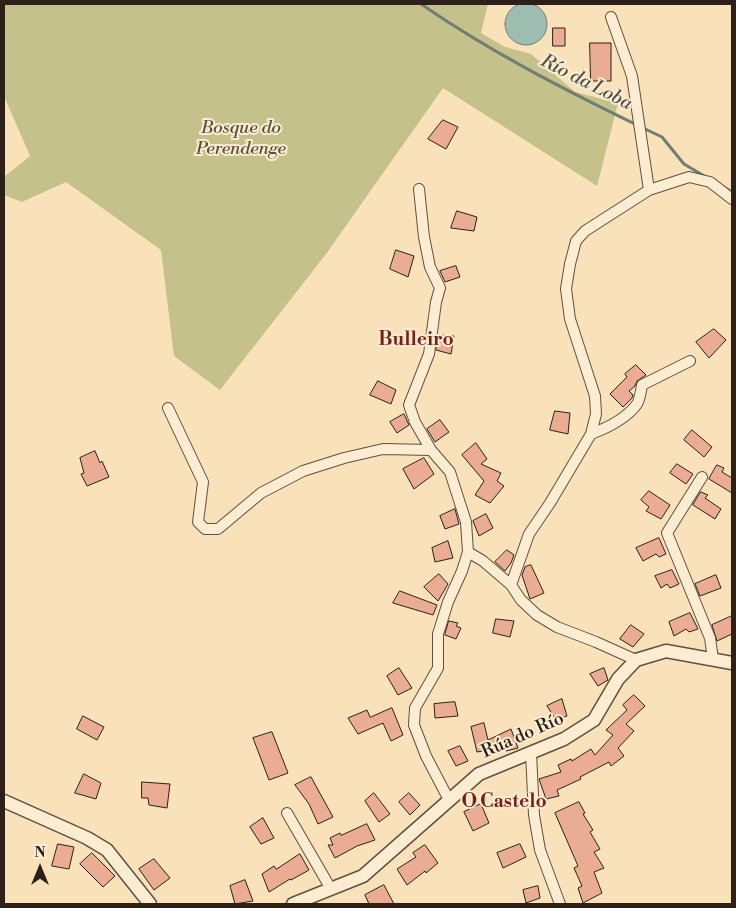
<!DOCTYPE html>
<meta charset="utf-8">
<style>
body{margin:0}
#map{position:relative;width:736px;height:908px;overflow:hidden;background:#f9e2ba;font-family:"Libre Bodoni",serif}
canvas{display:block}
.frame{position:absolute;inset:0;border:5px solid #2c2018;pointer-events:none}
.north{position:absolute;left:15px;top:843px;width:50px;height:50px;-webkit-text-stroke:4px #fbecd2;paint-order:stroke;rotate:0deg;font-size:14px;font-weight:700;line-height:20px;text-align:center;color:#2c2018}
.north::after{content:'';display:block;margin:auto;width:18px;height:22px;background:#2c2018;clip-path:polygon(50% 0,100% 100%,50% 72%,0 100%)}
</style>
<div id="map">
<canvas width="736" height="908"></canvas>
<div class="frame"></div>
<div class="north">N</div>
</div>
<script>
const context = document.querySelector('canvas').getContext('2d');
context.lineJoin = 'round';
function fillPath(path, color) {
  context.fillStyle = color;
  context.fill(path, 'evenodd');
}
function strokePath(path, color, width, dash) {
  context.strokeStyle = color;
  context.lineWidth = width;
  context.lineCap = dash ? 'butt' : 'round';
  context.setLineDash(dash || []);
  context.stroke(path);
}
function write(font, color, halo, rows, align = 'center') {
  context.font = font + ' "Libre Bodoni",serif';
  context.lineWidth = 4;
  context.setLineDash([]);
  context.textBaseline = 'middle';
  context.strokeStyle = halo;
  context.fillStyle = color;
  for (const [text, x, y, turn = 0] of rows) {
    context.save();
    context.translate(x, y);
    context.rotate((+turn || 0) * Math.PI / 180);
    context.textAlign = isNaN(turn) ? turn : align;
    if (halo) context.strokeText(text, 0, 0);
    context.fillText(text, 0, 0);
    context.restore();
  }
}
const green = new Path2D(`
 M4,4h484l-7,29 24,14 26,7 44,38 43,11 -21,83 -154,-98 -117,166 -106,136 -46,-34 -13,-106 -95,-68 -44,20 -18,-7v-18l26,-21 -26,-60z`);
const water = new Path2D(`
 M505 24a21 21 0 1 1 42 0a21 21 0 1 1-42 0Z`);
const stream = new Path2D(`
 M421,4c68,47 142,85 216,121
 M643,128l19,9 22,27 22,13
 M724,187l8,5`);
const building = new Path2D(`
 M553,28h12v18h-12z
 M590,43h21v38h-20z
 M443,120l15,7 -12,22 -18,-10z
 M457,211l20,6 -3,14 -23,-3z
 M396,250l18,6 -6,21 -18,-8z
 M456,266l4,11 -15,5 -5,-11z
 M714,329l12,11 -17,18 -13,-16z
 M439,335l15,1 -3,18 -15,-4z
 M636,365l10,10 -9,6 -2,5 -6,5 4,4 -1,3 -9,9 -13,-13 17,-17 -2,-3z
 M378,381l18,9 -5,14 -21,-9z
 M555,411l15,2 -2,21 -18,-4z
 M404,414l5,11 -12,8 -7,-11z
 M440,420l9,12 -14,10 -8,-13z
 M692,430l20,17 -8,10 -20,-17z
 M476,443l11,16 -6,5 20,9 -4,8 7,5 -14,17 -15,-8 9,-14 -22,-26z
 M95,451l5,12 2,-2 7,16 -22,9 -6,-12 3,-1 -4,-15z
 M424,458l10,16 -20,15 -11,-20z
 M677,464l16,10 -7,10 -16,-11z
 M717,465l7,3 -2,4 10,6v15l-23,-14z
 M649,491l21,14 -9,14 -15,-8 3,-4 -8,-7z
 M701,492l7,3 -3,3 16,11 -6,10 -22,-14z
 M455,509l4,15 -14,5 -5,-13z
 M486,514l7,14 -14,8 -6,-15z
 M659,538l7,16 -7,3 -3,-3 -13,7 -7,-13z
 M448,541l5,17 -18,4 -3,-14z
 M507,550l7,5 -3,8 -6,8 -10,-9z
 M531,565l13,28 -14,6 -8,-24 3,-8z
 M672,570l7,14 -9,4 -3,-4 -6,4 -6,-12z
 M439,574l9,10 -10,17 -14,-14z
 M716,575l5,13 -21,8 -5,-12z
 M400,591l37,14 -4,10 -40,-12z
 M690,613l8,16 -9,3 -3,-3 -12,7 -5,-14z
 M732,616v18l-15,7 -5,-16z
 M496,619l18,2 -4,16 -17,-4z
 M449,621l9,2 -2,3 5,2 -5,11 -11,-4z
 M631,625l13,9 -11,13 -13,-8z
 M399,668l13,20 -14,7 -11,-19z
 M604,668l4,12 -10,6 -8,-12z
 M634,695l11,11 -19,18 8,7 -16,17 6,8 -13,10 -2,-4 -29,15 1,2 -24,11 2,6 -13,3 -7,-20 22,-7 -3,-7 13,-6 1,2 19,-12 4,6 18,-20 -7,-5 21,-20 -4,-5z
 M562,699l5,17 -11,4 -9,-14z
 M455,702l3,14 -23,2 -1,-14z
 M392,708l11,27 -12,6 -8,-18 -25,11 -10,-16 19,-8 3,7z
 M83,716l21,11 -7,13 -20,-11z
 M484,723l4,17 23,-11 7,19 -12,3 -1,-4 -28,5 -6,-25z
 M272,732l16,41 -19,7 -16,-42z
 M460,746l8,15 -12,5 -8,-15z
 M84,774l17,9 -5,16 -21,-6z
 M311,777l22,40 -15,7 -9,-20 -14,-19z
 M142,782l28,2 -3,24 -18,-3 -1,-7h-6z
 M374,793l16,21 -11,8 -14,-21z
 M409,793l11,12 -10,10 -11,-13z
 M579,802l6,11 -2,1 10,16 -3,2 10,17 -6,3 10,16 -10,4 8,21 -19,10 -5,-15 4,-2 -8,-18 4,-2 -23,-53z
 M481,804l8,19 -16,8 -9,-19z
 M263,818l11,20 -13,6 -11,-17z
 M367,824l8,16 -18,6 -22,12 -7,-13h5l-3,-7 10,-5 1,2z
 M58,844l16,3 -5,22 -17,-3z
 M520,844l6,13 -23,11 -6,-15z
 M425,845l13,18 -12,10 -1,-2 -18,14 -10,-16 19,-12 -3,-4z
 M92,853l23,23 -12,11 -23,-23z
 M300,854l9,16 -18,10 -1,-1 -21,13 -7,-18 12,-8 2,3z
 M154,859l16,19 -16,12 -15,-21z
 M245,880l8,21 -18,3 -5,-18z
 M384,885l10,19h-25l-4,-9z
 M538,886l2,12 -14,5 -3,-13z`);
const minor = new Path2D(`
 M611,17l21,59 17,114
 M419,189l5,48 6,30 10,21 -4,14 -7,52 -20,51 6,17 16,28 19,22 16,50 2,30
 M168,408l35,74 -5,40 7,7h13l43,-36 42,-22 41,-13 39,-9 48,1
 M591,434c16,-6 35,-15 46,-30 3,-5 4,-13 5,-19l48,-24
 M702,477l-35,56 43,105 3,21
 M511,585l18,-51 21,-31 41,-69 5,-20 -1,-18 -25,-77 -4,-30 4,-25 6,-23 9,-10 64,-41 40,-13 21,5 22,17
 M531,753l3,62 6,35 20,54
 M449,800l-23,-44 -12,-31 1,-17 23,-40v-34l10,-32 14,-31 6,-19 15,9 28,24 10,15 16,15 20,12 39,15 40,18
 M287,813l44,76`);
const tertiary = new Path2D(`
 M4,801l83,37 20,12 43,54
 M293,904l70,-28 116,-102 85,-35 30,-19 24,-41 18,-19 30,-9 66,12`);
const parkNames = [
 ["Bosque do",241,129],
 ["Perendenge",241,150]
];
const streetNames = [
 ["Rúa do Río",523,736,-24]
];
const waterNames = [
 ["Río da Loba",586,83,27]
];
const neighbourhoodNames = [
 ["Bulleiro",416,340],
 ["O Castelo",504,802]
];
fillPath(green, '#c5c18b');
fillPath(water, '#9ebdb1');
strokePath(water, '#707e74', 1);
strokePath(stream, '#707e74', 3);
fillPath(building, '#eaad93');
strokePath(building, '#2c2018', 1);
strokePath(minor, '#5f5040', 12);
strokePath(tertiary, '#5f5040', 15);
strokePath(minor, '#fbecd2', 10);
strokePath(tertiary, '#fbecd2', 12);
write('italic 18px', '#5a503a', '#fbecd2', parkNames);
write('18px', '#2c2018', '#fbecd2', streetNames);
write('italic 19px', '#4e4f46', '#fbecd2', waterNames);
write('bold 19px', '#7a1f14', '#fbecd2', neighbourhoodNames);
</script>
